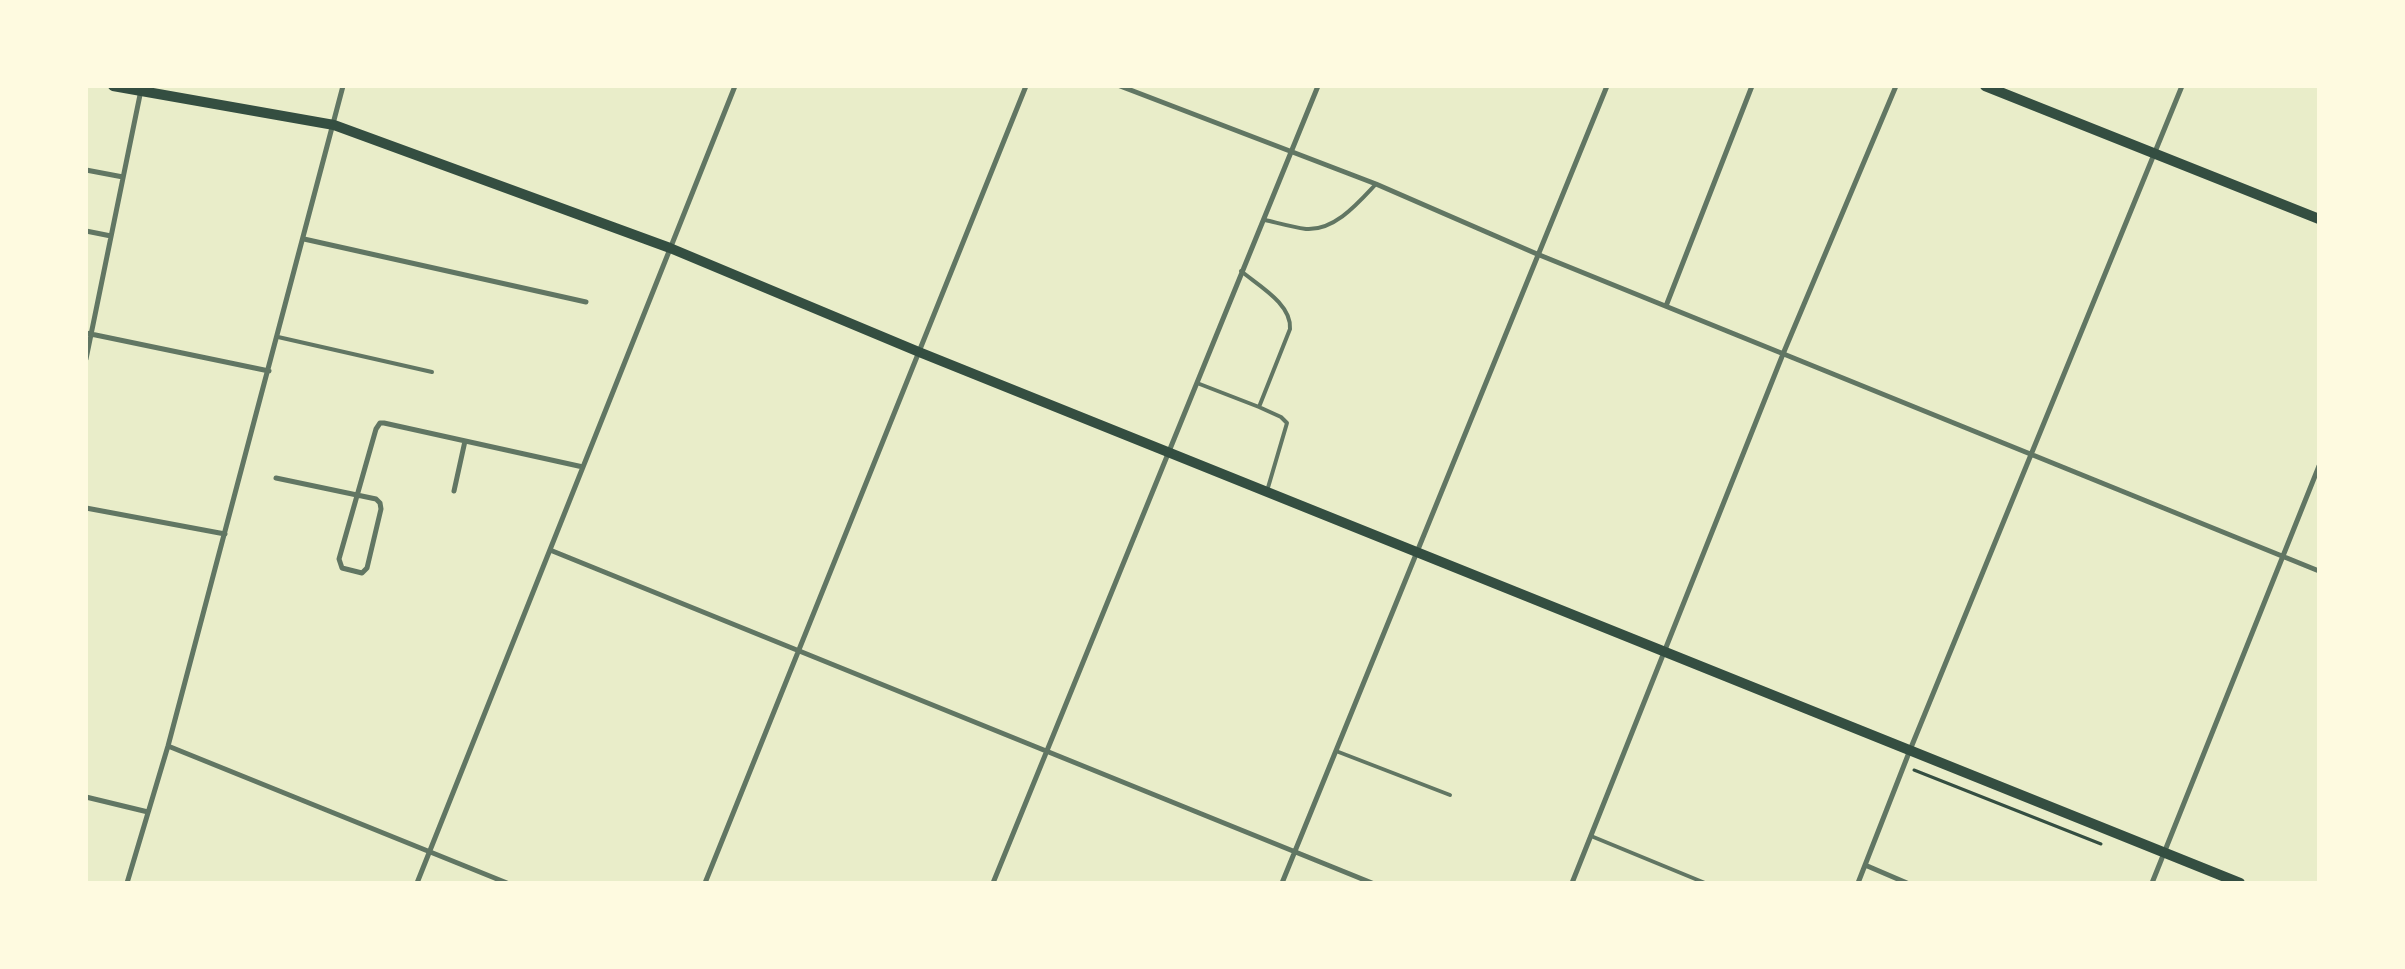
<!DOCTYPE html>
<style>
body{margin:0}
#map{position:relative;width:2405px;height:969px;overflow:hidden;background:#e9edc9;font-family:Roboto,sans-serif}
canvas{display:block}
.frame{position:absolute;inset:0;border:88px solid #fefae0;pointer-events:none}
</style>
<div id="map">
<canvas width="2405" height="969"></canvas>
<div class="frame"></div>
</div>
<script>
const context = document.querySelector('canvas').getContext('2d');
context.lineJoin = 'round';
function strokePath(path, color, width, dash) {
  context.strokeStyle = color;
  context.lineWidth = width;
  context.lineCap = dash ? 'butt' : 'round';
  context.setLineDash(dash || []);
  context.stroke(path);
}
const path = new Path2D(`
 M1914,770l187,74`);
const service = new Path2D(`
 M1265,220c13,3 27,7 41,9 29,2 53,-27 70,-45
 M1241,271c18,15 51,33 49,58l-31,78 22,10 6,6 -20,68
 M278,337l154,35
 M1197,383l62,24
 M1336,751l114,44
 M1591,836l114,47`);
const minor = new Path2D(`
 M1120,86l256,98 161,70 782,317
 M86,170l37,7
 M86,231l25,5
 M304,239l282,63
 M1666,306l86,-220
 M86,333l183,38
 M86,359l55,-269
 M276,478l100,21 4,4 1,6 -14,59 -5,5 -20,-5 -3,-9 37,-130 4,-6h4l199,44
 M454,491l11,-50
 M86,508l139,26
 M550,550l822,333
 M168,746l339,137
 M86,797l62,15
 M1865,865l42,18
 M127,883l41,-137 175,-660
 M417,883l318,-797
 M705,883l321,-797
 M993,883l325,-797
 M1282,883l325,-797
 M1572,883l211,-529 113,-268
 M1858,883l52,-133 272,-664
 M2152,883l167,-417`);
const secondary = new Path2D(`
 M113,86l221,39 336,123 249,104 1321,531
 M1985,86l334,133`);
strokePath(path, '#344e41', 3);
strokePath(service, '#617663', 4);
strokePath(minor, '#617663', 5);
strokePath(secondary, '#344e41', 10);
</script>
